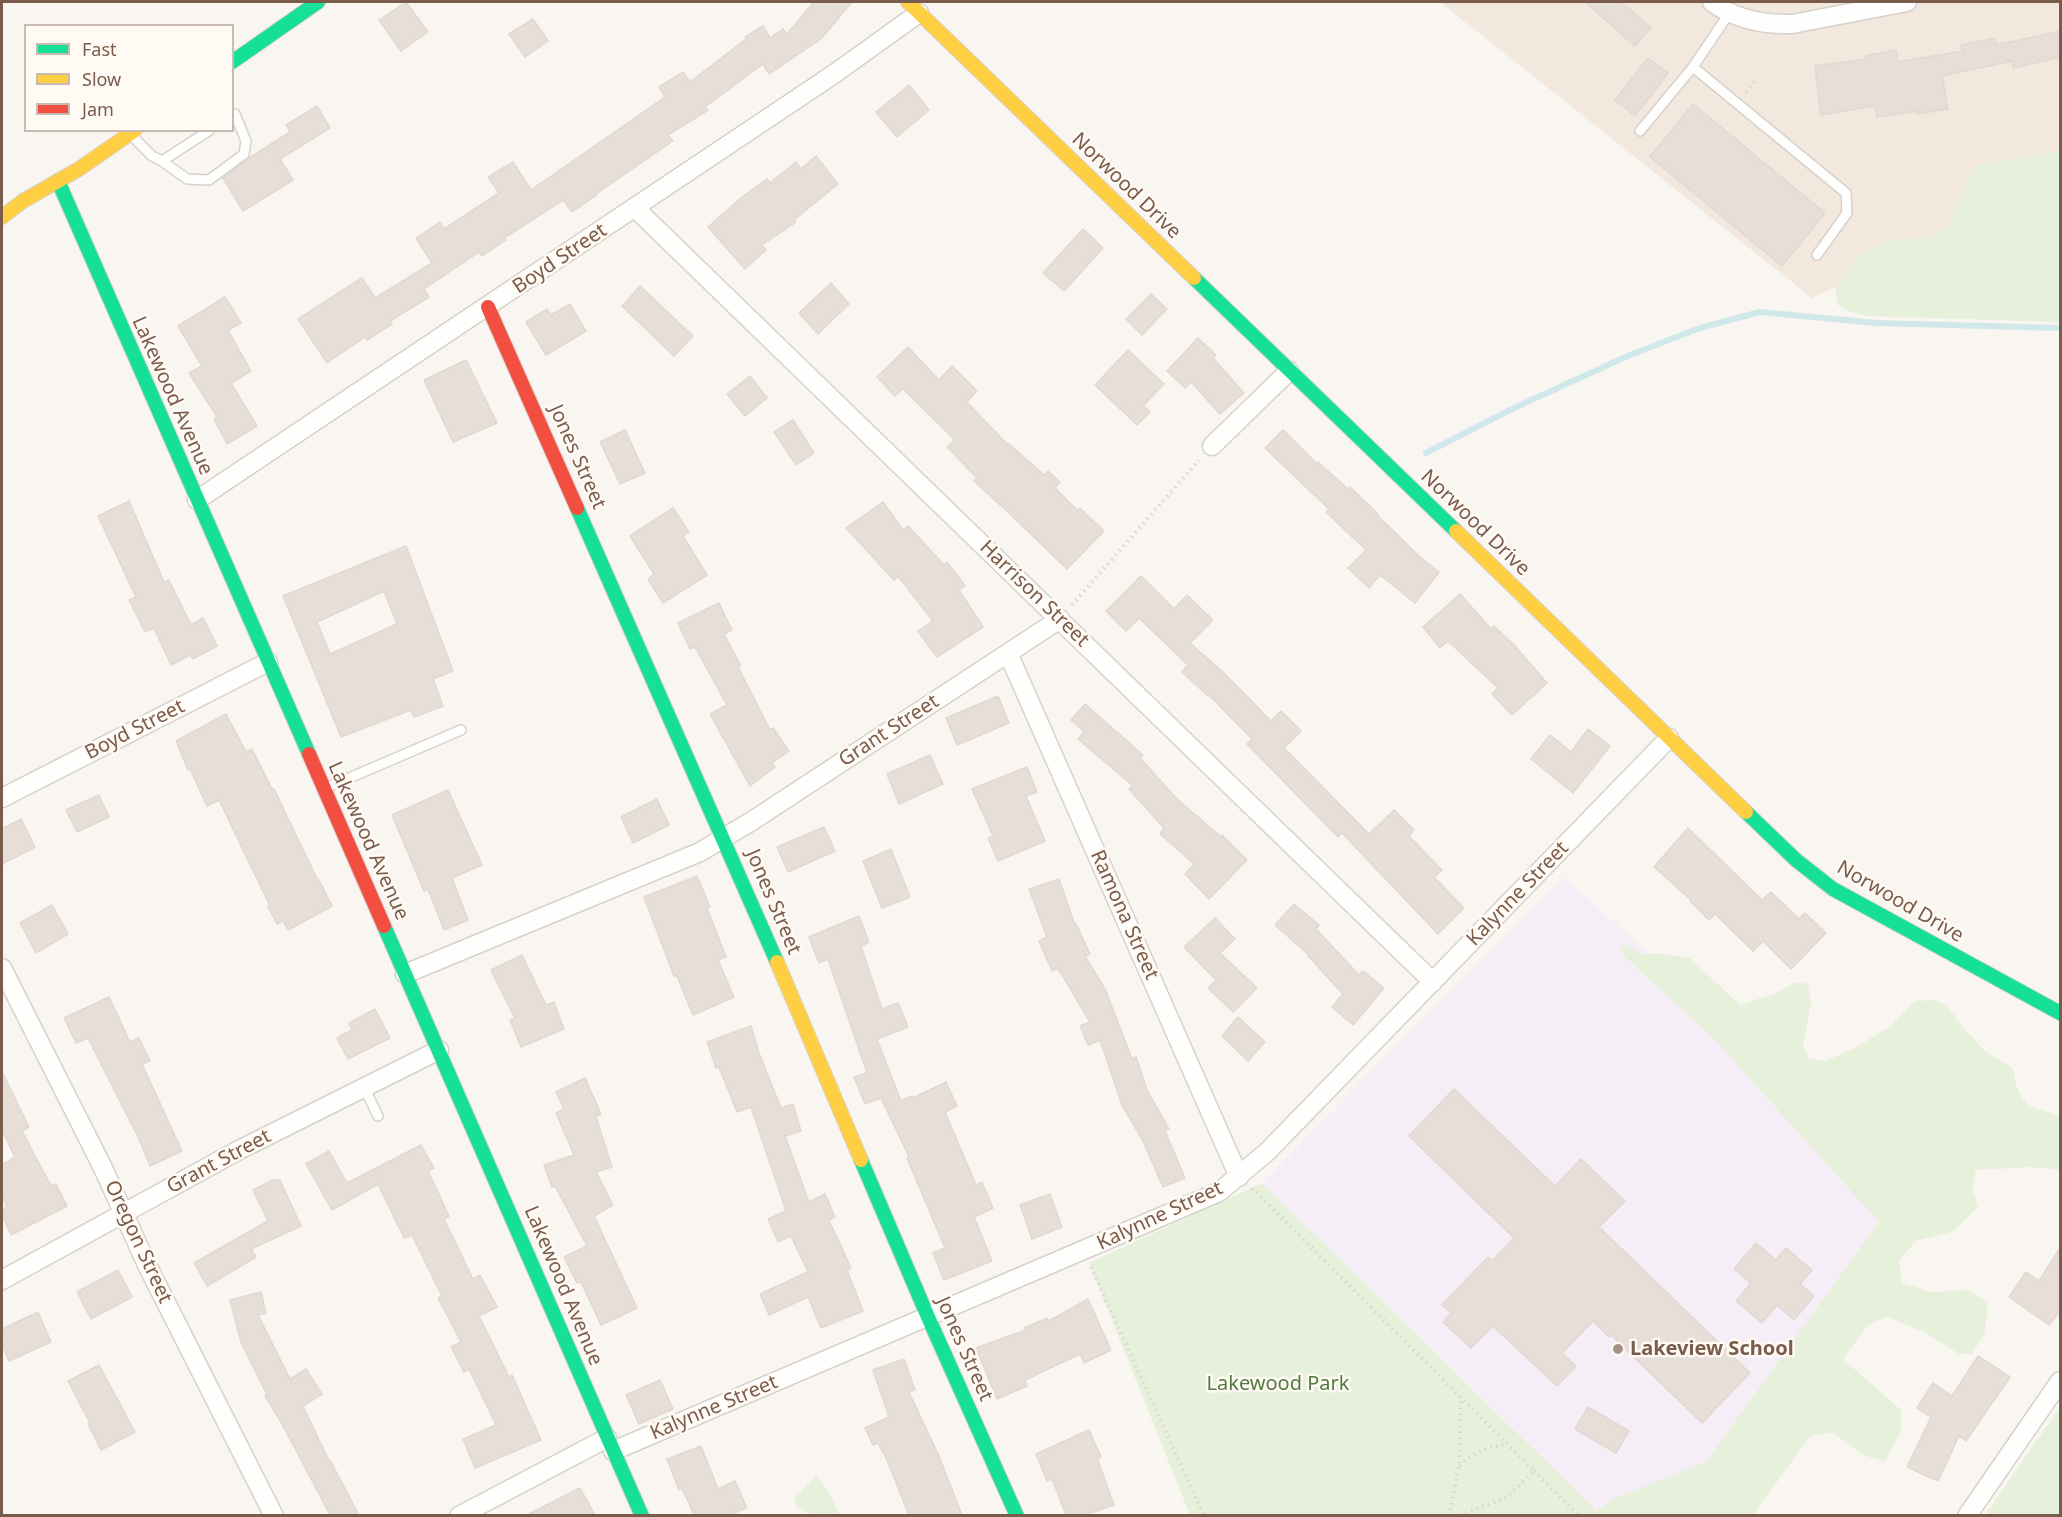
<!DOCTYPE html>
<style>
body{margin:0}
#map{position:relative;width:2062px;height:1517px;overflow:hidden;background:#f9f5f0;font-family:"Noto Sans",sans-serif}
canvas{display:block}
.frame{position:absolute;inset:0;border:3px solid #7a5c4d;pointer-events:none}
.legend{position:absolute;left:24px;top:24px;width:210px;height:108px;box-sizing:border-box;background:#fffaf3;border:2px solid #cabbb1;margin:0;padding:8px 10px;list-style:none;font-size:18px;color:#7a5c4d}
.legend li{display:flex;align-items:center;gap:12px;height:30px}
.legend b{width:30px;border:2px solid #cabbb1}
</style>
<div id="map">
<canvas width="2062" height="1517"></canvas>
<div class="frame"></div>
<ul class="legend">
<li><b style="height:8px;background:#16e098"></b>Fast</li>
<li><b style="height:8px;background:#ffcf43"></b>Slow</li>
<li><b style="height:8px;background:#f24e42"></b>Jam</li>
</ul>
</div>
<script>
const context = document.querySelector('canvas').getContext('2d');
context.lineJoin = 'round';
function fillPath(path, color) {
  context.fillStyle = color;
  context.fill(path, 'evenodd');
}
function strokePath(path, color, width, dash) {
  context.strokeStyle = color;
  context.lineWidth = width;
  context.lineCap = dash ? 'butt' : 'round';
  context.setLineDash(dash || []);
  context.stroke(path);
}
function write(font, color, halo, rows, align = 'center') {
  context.font = font + ' "Noto Sans",sans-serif';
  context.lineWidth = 5;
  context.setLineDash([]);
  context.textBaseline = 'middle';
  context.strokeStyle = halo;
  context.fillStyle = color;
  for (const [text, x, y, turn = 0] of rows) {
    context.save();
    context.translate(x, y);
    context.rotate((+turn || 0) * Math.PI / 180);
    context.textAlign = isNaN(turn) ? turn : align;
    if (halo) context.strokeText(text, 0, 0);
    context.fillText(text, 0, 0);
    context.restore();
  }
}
const residential = new Path2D(`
 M1440,2h620v152l-100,76 -148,68z`);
const education = new Path2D(`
 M1563,877l346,305 -208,334 -99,-1 -340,-332z`);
const green = new Path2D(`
 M2060,150v172l-196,-6 -17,-6 -9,-5c-1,-5 -3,-10 -2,-14 4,-17 28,-41 44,-47 22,-8 50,-1 68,-19l27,-59z
 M1626,944l16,10h21l27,4 50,47 39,-13 16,-10 13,2 3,19 -8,43 6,13 17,2 36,-17 28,-18 25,-25 20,-1 12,6 19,25 21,22 26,15c2,14 6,33 20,39 9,5 18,4 27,11v52l-29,-3 -55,3 -4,17 6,20 -24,24 -38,10 -17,19 3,23 29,9 36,-2 21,12 -3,31 -13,21h-13l-34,-22 -39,-15 -18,8 -25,34 58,51v21l-16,31 -24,-8 -29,-22 -22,4 -57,79h-563l-101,-252 173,-80 335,328 15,-12 94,-37 173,-240 -166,-184 -89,-82 -4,-8z
 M2060,1407v108h-75z
 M816,1476l11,13 13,26c-16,1 -44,2 -46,-16z`);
const stream = new Path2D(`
 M1426,453l90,-46 114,-52 70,-27 60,-16 116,11 184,5`);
const building = new Path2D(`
 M406,2l22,30 -27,19 -22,-31z
 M814,2h38l-31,37 -52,35 -6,-10 -58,43 3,3 -40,25 5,6 -77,53 1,1 -25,17 -9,-12 -59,38 2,2 -24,16 -3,-4 -55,37 5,8 -39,24 2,3 -25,16 -2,-3 -38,26 -29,-44 64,-41 13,20 57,-35 -16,-25 24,-16 4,7 55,-36 -11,-16 25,-15 18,28 134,-93 -6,-10 24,-15 7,10 56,-43 -1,-2 18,-11 7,12 13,-9 4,5z
 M1585,2h36l30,26 -16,18z
 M533,19l15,22 -23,16 -16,-23z
 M2061,31v26l-48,11 -1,-7 -70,15 6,33 -31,5v-3l-40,6 -2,-11 -54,9 -6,-49 51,-7 -1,-3 31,-6 2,12 65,-11 -2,-6 34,-7 1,7z
 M1648,58l20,15 -33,43 -20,-16z
 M909,85l20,25 -32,27 -21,-25z
 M1693,104l132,109 -43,53 -132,-109z
 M317,106l13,22 -50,31 13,21 -50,31 -20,-33 26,-20 41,-26 -4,-7z
 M816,156l22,28 -44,36 2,2 -34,23 4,5 -21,19 -37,-42 34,-30 25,-18 3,4 26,-21 5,7z
 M1083,229l20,19 -39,43 -21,-18z
 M831,283l18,21 -31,30 -19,-21z
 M640,286l53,50 -19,20 -52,-50z
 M1151,294l16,15 -25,26 -16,-16z
 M225,297l16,26 -13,7 23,41 -20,12 26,43 -30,18 -13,-25 3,-2 -28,-44 13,-7 -24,-40z
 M570,304l16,27 -40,24 -20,-33 21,-13 4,6z
 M1198,338l18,17 -3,3 31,35 -24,21 -29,-32 -6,6 -18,-17z
 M908,347l31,33 13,-14 25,25 -10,11 40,42 1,-1 36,32 4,-4 12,11 -5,6 23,23 2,-3 24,23 -37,38 -58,-56 -35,-32 3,-3 -30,-31 8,-7 -52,-51 -8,7 -18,-19z
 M1128,350l36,34 -21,22 7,6 -13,13 -42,-40z
 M466,360l31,63 -44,19 -29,-62z
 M750,376l17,22 -22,18 -18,-22z
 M793,420l21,33 -18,12 -22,-33z
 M625,430l20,43 -25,11 -20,-42z
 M1283,430l33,33 2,-1 30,27 2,-2 28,27 -1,1 43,42 19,15 -24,31 -35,-28 -11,13 -21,-20 18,-18 -40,-38 3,-3 -64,-61z
 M129,501l35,81 5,-2 22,45 12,-7 14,28 -24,13 -3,-4 -19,10 -17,-37 -9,4 -16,-32 7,-3 -38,-81z
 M883,502l20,28 5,-4 36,39 3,-3 18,24 -6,4 24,37 -46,30 -19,-26 15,-10 -35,-45 -4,4 -48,-52z
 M673,508l16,24 -6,4 24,39 -44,28 -15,-24 6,-5 -24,-38z
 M406,546l47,125 -20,8 10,27 -29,11 -3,-7 -70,27 -58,-141zM384,591l13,33 -67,30 -13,-32z
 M1141,576l33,33 13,-14 26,25 -23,23 35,31 46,47 10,-10 20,20 -17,17 85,86 25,-24 20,20 -5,6 33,34 -8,7 30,31 -26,26 -96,-101 -4,4 -91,-93 5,-5 -43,-44 -1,1 -26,-24 6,-7 -49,-47 -13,13 -20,-20z
 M1460,594l31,35 3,-3 20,19 33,38 -35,32 -20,-21 6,-6 -50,-47 -8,7 -17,-21z
 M719,603l13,27 -8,4 17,32 -3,1 32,63 3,-2 16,23 -17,12 3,4 -25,19 -40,-72 17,-9 -32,-58 -5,2 -12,-26z
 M998,696l11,27 -52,22 -11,-27z
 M1085,704l58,51 -3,3 36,40 45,39 1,-2 25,25 -38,39 -24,-25 9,-10 -34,-30 4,-6 -35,-39 4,-3 -55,-47 6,-7 -13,-12z
 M226,714l20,38 6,-3 20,40h2l44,92 1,-1 13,26 -44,24 -5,-9 -6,3 -9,-17 2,-1 -51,-106 -12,6 -17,-37 -2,1 -12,-29z
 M1588,729l22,17 -37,47 -42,-34 19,-24 21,17z
 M930,755l13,29 -44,20 -12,-30z
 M1027,767l10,25 -11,4 19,45 -47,20 -10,-23 5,-2 -21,-47z
 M448,790l34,75 -30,13 16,42 -24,10 -16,-41 -4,2 -32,-76z
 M99,795l10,22 -32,15 -11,-22z
 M657,799l12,26 -36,18 -12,-26z
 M21,819l14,28 -33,17v-35z
 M824,827l11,24 -47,21 -11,-25z
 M1688,828l74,72 9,-8 28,27 6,-6 21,20 -35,36 -28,-28 -10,10 -38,-37 -6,6 -19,-19 1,-1 -37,-33z
 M891,849l19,48 -28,11 -19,-47z
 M697,876l13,31 -3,1 19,49 -8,3 16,37 -41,18 -16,-39h-3l-30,-79z
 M1059,879l16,46 1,-1 14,30 -5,2 21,35 26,68 4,-2 11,33 22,39 -4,2 20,47 -22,9 -20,-46 -21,-36 -22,-65 -12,5 -8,-19 10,-4 -32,-54 -6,3 -13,-30 8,-4 -18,-48z
 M1294,904l25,21 -3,4 43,46 4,-4 21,17 -31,37 -21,-18 11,-13 -35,-38 1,-1 -34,-30z
 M52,905l16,29 -32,19 -16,-30z
 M859,916l10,26 -8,4 21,63 16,-6 10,24 -31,12 24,62 11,-5 1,2 33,-16 11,24 -12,6 31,73 6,-3 11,26 -19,9 18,44 -48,19 -11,-27 12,-5 -38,-90 2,-1 -28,-59 -16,6 -11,-27 13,-4 -39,-114 -9,4 -10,-26z
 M1215,918l20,21 -15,14 37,35 -24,24 -25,-24 8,-8 -32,-33z
 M522,955l24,50 8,-3 10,27 -43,18 -11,-27 5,-2 -24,-48z
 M109,997l21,45 9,-4 11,23 -8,3 40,87 -32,15 -11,-27 -51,-101 -12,5 -12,-25z
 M375,1009l15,29 -42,21 -11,-21 15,-8 -3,-7z
 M1238,1017l27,25 -17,19 -26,-25z
 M751,1026l8,27 22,55 12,-4 8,27 -16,5 24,66 16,-8 10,23 -6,3 22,48 -4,2 16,41 -42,17 -13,-31 -39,18 -9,-21 48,-22 -17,-36 -13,6 -10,-23 18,-8 -35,-104 -14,5 -18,-45 -3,1 -9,-26z
 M2,1072l27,55 -7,4 29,55 5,-2 11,22 -56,29 -9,-20v-5l5,-3 -5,-11v-31l13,-8 -13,-27z
 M585,1078l16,36 -5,3 16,50 -16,5 17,33 -19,11 43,92 -36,17 -20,-43 -4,1 -13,-26 23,-11 -32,-60 -3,1 -8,-22 30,-10 -18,-42 8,-4 -8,-17z
 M1454,1089l101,97 26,-27 44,42 -26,26 151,146 -48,50 -91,-88 -2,2 -16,-16 -31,32 14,13 -19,20 -64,-60 -22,22 -28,-26 8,-9 -9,-8 46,-48 4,4 22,-23 -105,-102z
 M421,1145l13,23 -6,3 21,45 -5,3 29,60 7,-4 17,32 -18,9 30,61 3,-2 29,65 -66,28 -12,-29 33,-14 -27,-56 -5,3 -13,-25 10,-5 -23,-44 4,-2 -30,-61 -8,3 -26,-54 -46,26 -26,-46 23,-13 18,32z
 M273,1180h7l21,46 -50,23 5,8 -49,29 -13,-23 74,-42 -15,-31z
 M1050,1194l12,33 -30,12 -12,-34z
 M1756,1243l20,17 10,-12 26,22 -12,14 14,12 -20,24 -17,-15 -15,18 -26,-22 15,-18 -17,-14z
 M2061,1246v64l-12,15 -40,-28 17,-25 13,9z
 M118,1270l14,27 -41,22 -14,-27z
 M261,1292l5,21 -8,2 32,64 16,-10 16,25 -19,12 26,55 1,-1 29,55h-29l-49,-93 -16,-26 2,-1 -26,-53 -11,-42z
 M1088,1299l23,51 -27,13 -4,-9 -55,26 2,6 -30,13 -21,-51 50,-18 -2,-2 23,-10 2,3z
 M38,1312l13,30 -42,19 -7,-17v-15z
 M1978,1356l32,21 -44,64 -7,-5 -21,45 -31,-14 24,-50 -14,-9 16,-25 19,13z
 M904,1359l11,31 -6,2 29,62 24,61h-53l-22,-55 -9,-17 -5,2 -8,-17 24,-11 -16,-47z
 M99,1365l36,67 -34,18 -13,-26 2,-1 -22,-42z
 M660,1380l13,29 -34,15 -13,-29z
 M1588,1407l41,24 -13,22 -41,-24z
 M1089,1430l12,27 -4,1 17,47 -29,10h-19l-14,-36 -5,2 -11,-27z
 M701,1446l17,43 17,-8 12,27 -18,7h-35l-12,-27 -3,2 -12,-31z
 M580,1488l15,27h-68z`);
const path = new Path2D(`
 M1746,92l9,-11
 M1072,605l127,-145
 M1252,1188l282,283 -27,26 -48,19
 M1091,1267l113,249
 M1460,1466c14,-15 28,-19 47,-22
 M1534,1471l45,45
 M1449,1516l10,-50 2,-68`);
const lane = new Path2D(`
 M1693,67l153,126 1,20 -30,42
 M1640,131l53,-64 37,-55
 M132,136l20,20 10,5 48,-31
 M162,161l25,18 22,1 35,-26 2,-13 -11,-27
 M326,788l135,-58
 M364,1087l14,29`);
const street = new Path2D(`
 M1712,2c22,17 52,23 80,22l115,-22
 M635,208l798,774
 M1212,446l77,-75
 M197,500l637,-426 85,-61
 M1008,653l231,524
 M2,798l266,-136
 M2,968l101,200 45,99 126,249
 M405,974l295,-122 52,-31 308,-202
 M2,1280l237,-130 200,-100
 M613,1451l606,-259 48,-40 402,-414
 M459,1516l148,-78
 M1967,1516l93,-135`);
const fast = new Path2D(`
 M232,62l86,-60
 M58,181l251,573
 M1194,278l262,253
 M577,508l200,454
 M1746,812l50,48 37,29 227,124
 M384,926l258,590
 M861,1160l67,157 89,199`);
const slow = new Path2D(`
 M908,2l286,276
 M2,217l21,-16 56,-32 56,-39
 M1456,531l290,281
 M777,962l84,198`);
const jam = new Path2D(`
 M488,307l89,201
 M309,754l75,172`);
const markers = [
 [1618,1349,6,"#a69286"]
];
const streetNames = [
 ["Norwood Drive",1126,186,44],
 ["Boyd Street",560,259,-34],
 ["Lakewood Avenue",172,396,66],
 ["Jones Street",577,457,66],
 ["Norwood Drive",1475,523,44],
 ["Harrison Street",1034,594,44],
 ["Boyd Street",135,730,-27],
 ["Grant Street",889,731,-33],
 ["Lakewood Avenue",368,841,66],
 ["Kalynne Street",1518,894,-46],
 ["Jones Street",773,902,67],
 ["Norwood Drive",1900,902,30],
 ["Ramona Street",1124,915,66],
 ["Grant Street",219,1162,-28],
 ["Kalynne Street",1160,1216,-25],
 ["Oregon Street",138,1242,65],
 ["Lakewood Avenue",563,1286,67],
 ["Jones Street",964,1349,66],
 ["Kalynne Street",714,1408,-23]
];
const poiNames = [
 ["Lakeview School",1630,1349]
];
const parkNames = [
 ["Lakewood Park",1278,1384]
];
fillPath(residential, '#f2e8de');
fillPath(education, '#f6eef6');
fillPath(green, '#e7f0db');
strokePath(stream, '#d0e8ea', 6);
fillPath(building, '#e6ded7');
strokePath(building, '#e2d8d2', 1.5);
strokePath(lane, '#d7d1cb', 12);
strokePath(street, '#d7d1cb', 21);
strokePath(fast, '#d9d2cb', 16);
strokePath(slow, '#d9d2cb', 16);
strokePath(jam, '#d9d2cb', 16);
strokePath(path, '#dcd5d0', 4, [1.5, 4.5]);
strokePath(lane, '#fefefd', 9);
strokePath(street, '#fefefd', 18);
strokePath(fast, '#16e098', 14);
strokePath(slow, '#ffcf43', 14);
strokePath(jam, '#f24e42', 14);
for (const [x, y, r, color] of markers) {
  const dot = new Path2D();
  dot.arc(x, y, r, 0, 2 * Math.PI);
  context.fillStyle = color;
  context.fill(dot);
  strokePath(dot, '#fffaf3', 2);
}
write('20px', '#7a5c4d', '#fffaf3', streetNames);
write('bold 20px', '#7a5c4d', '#fffaf3', poiNames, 'left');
write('20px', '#537a41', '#fffaf3', parkNames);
</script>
